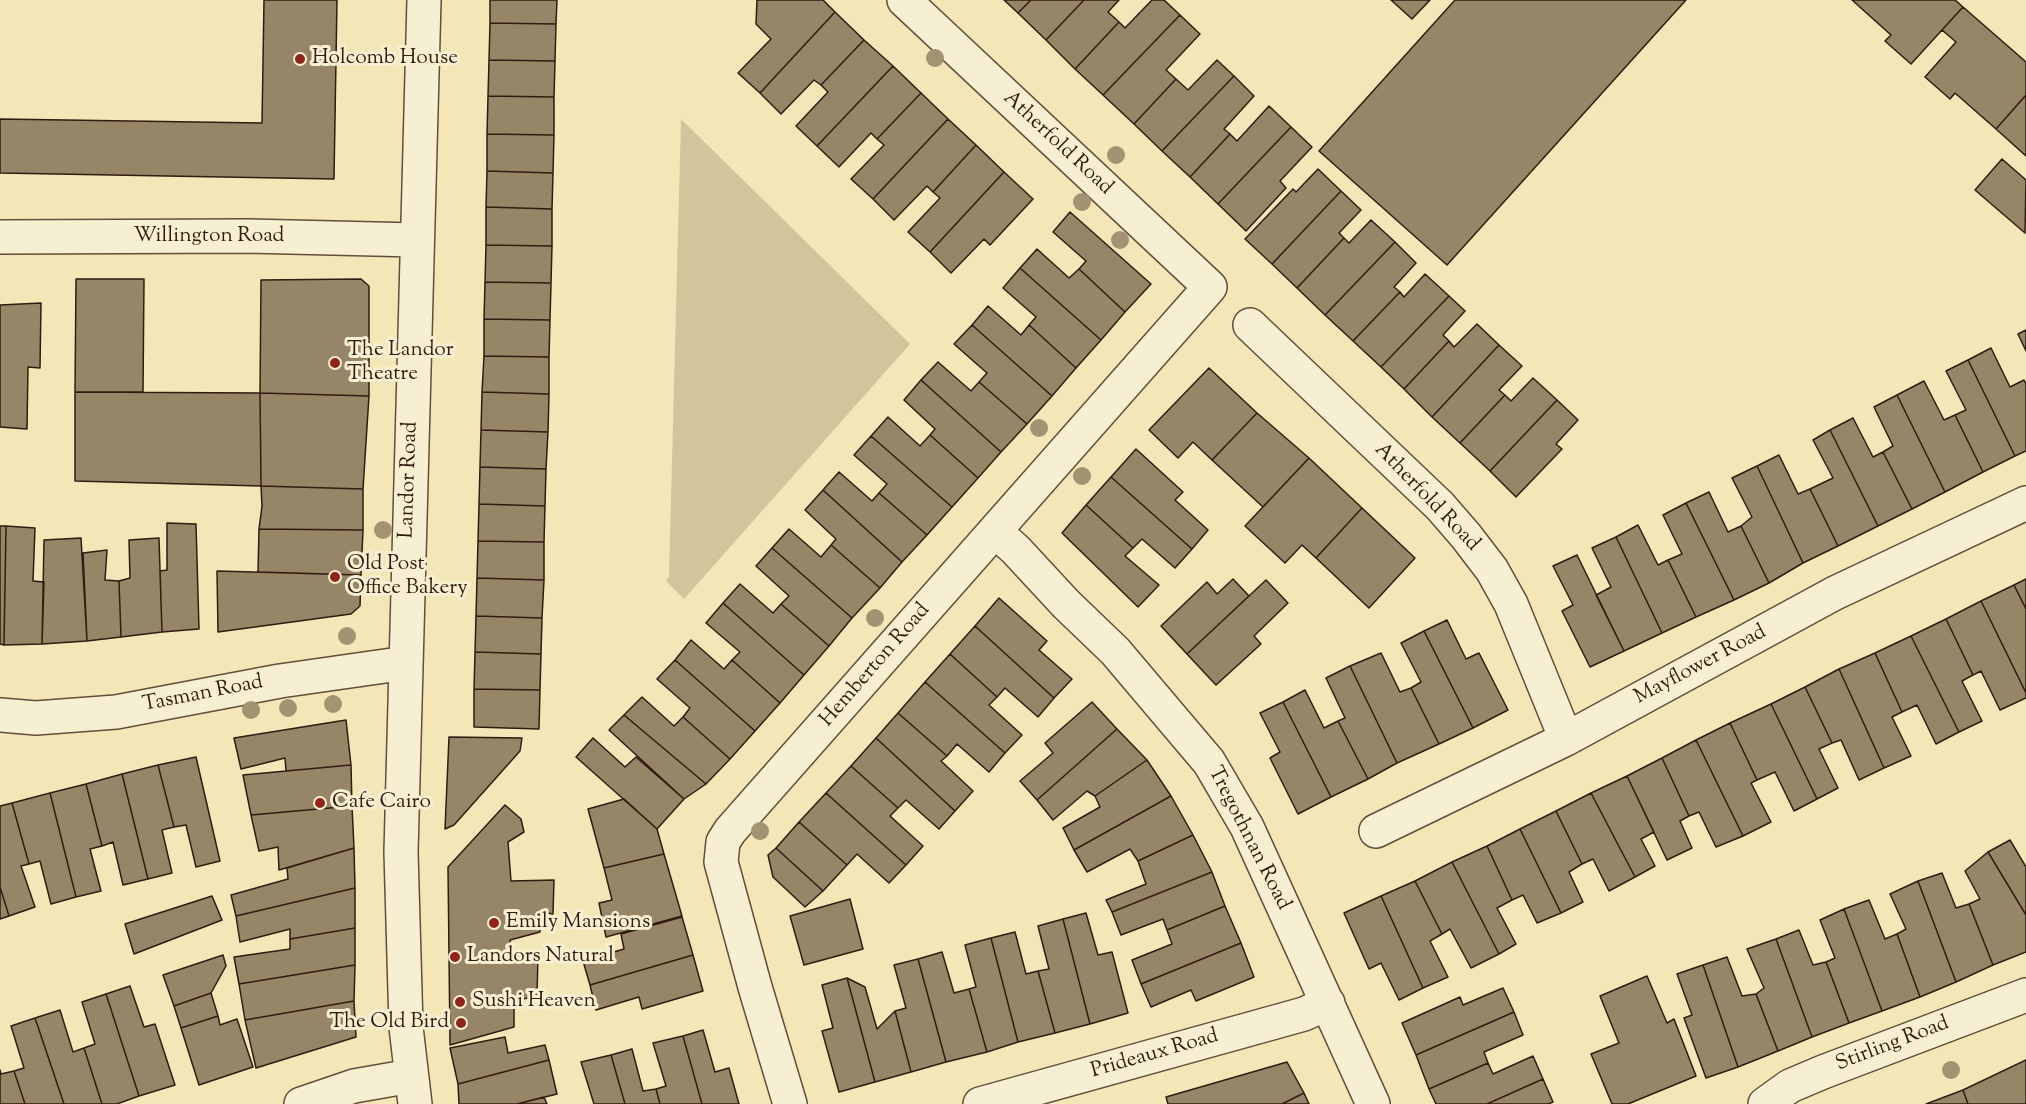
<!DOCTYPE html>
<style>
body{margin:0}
canvas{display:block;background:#f3e7b8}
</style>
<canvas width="2026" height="1104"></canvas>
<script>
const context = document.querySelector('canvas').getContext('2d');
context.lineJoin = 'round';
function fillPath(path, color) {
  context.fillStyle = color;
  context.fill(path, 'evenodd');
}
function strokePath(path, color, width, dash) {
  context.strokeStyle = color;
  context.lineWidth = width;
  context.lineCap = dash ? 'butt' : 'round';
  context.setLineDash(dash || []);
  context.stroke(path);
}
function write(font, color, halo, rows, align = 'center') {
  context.font = font + ' "Sorts Mill Goudy",serif';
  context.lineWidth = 6;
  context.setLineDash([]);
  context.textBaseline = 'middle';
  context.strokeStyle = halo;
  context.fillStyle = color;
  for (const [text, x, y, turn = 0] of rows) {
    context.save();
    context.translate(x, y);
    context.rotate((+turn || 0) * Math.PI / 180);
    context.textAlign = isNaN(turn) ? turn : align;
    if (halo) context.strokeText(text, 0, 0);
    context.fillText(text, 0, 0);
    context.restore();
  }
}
const green = new Path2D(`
 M681,119l229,225 -226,255 -18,-18 3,-5z`);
const building = new Path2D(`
 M264,0h73l-3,179 -334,-6v-54l262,4z
 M490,0h67l-1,24 -66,-1z
 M757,0h66l12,12 -75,81 -22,-20 33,-34 -15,-15z
 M1004,0h27l-13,13z
 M1031,0h53l-38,40 -28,-27z
 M1084,0h35l-11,12 11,10 -44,47 -29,-29z
 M1152,0h12l16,15 -77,80 -28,-26 44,-47 6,6z
 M1391,0h39l-18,19z
 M1455,0h231l-239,265 -128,-114z
 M1852,0h103l8,7 -52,57 -26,-23 6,-6z
 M1963,7l63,55v33l-30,34 -41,-36 -5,6 -25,-22 31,-35 -14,-12z
 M835,12l29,28 -43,45 -7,-5 -33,34 -21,-21z
 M1180,15l20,19 -34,36 10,9 -42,45 -31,-29z
 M490,23l66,1 -1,37 -66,-1z
 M864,40l29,26 -76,80 -21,-20 32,-34 -7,-7z
 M489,60l66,1 -1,36 -66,-1z
 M1217,60l17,16 -72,75 -28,-27 42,-45 12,11z
 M893,66l28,27 -44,46 -6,-6 -32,34 -22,-21z
 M1234,76l20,20 -30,33 6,5 -40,43 -28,-26z
 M921,93l27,26 -75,80 -22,-20 33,-34 -7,-6z
 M2026,95v61l-30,-27z
 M488,96l66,1v38l-67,-1z
 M1269,106l22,21 -73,77 -28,-27 40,-43 7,7z
 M948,119l28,26 -43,47 -6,-6 -33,34 -21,-21z
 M1291,127l21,20 -32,34 6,7 -40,43 -28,-27z
 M487,134l67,1 -1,38 -66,-2z
 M976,145l28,27 -74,80 -22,-20 32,-34 -7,-6z
 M2002,159l24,21 -1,53 -50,-43z
 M1318,169l23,22 -69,73 -27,-25 48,-50 3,3z
 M487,171l66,2 -1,36 -66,-2z
 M1004,172l29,27 -43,46 -6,-6 -33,34 -21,-21z
 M1341,191l20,19 -22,23 5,5 -47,50 -25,-24z
 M486,207l66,2v37l-66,-1z
 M1070,212l81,72 -26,28 -46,-43 7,-8 -33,-29z
 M1371,220l24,22 -70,73 -28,-27 47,-50 5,5z
 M1395,242l21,21 -22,24 6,5 -47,49 -28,-26z
 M486,245l66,1 -1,37 -66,-1z
 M1037,249l32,29 10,-9 46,43 -24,28 -81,-72z
 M1020,268l81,72 -25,28 -47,-43 7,-8 -33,-29z
 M1425,274l24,22 -68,71 -28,-26 47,-49 4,5z
 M76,279h68l-1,113h-68z
 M361,279l8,7v110l-109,-3 1,-113z
 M485,282l66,1 -1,37 -66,-1z
 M1449,296l16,15 -22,24 6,6 -45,48 -23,-22z
 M41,303l-1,65 -12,-1 -1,62 -27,-2v-122z
 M988,306l33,29 8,-10 47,43 -24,28 -80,-71z
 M484,319l66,1 -1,37 -65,-1z
 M1477,324l22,21 -67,72 -28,-28 45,-48 5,6z
 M972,325l80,71 -25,28 -48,-42 8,-9 -33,-29z
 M2026,330v21l-8,-17z
 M1499,345l23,21 -23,24 6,5 -45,48 -28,-26z
 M1991,348l19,39 14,-7 2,4v67l-11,5 -47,-96z
 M484,356l65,1v37l-67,-2z
 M1968,360l47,96 -32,16 -28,-57 11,-5 -20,-39z
 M938,362l33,29 8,-9 48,42 -26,28 -80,-72z
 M1209,368l48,45 -45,47 -19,-18 -15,16 -29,-28z
 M1533,378l24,22 -67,71 -30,-28 45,-48 6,6z
 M921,380l80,72 -23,26 -48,-43 5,-6 -31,-29z
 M1924,381l20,39 11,-5 28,57 -38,20 -48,-97z
 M75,392l185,1 1,93 -186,-5z
 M482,392l67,2 -1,38 -67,-2z
 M260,393l109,3 -6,93 -102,-3z
 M1897,395l48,97 -33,17 -29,-57 10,-6 -19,-39z
 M1557,400l21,20 -22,24 6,5 -46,48 -26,-26z
 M1257,413l52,45 -46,49 -51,-47z
 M888,417l32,29 10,-11 48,43 -26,29 -81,-71z
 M1853,418l20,39 10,-5 29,57 -34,17 -48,-96z
 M481,430l67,2 -2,37 -66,-2z
 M1830,430l48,96 -40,20 -28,-57 23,-11 -20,-38z
 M871,436l81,71 -25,28 -48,-42 8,-9 -33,-29z
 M1136,449l47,43 -8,8 33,30 -16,19 -81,-72z
 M1779,455l19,39 12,-5 28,57 -35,17 -46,-97z
 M1309,458l53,50 -46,50 -14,-13 -17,18 -40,-37z
 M1757,466l46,97 -34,20 -28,-57 11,-9 -20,-39z
 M480,467l66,2 -1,37 -66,-2z
 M839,472l33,29 7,-8 48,42 -25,27 -79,-72z
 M1111,477l81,72 -17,19 -33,-29 -9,9 -47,-43z
 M261,486l102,3v41l-104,-1 3,-23z
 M823,490l79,72 -22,26 -49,-43 5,-6 -31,-29z
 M1709,492l19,40 13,-6 28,57 -35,17 -48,-97z
 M1686,503l48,97 -38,17 -28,-57 14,-6 -19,-39z
 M479,504l66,2 -1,36 -66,-1z
 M1086,505l47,43 -8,8 34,29 -21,22 -76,-74z
 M1362,508l53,50 -46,50 -53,-50z
 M167,523l29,1 3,105 -37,3 -2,-61 7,-1z
 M1638,525l20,40 10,-5 28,57 -34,16 -46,-96z
 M0,526h6l-2,119 -4,-1z
 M6,526l29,2 -2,53 11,1 -2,62 -38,1z
 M259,529l104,1 -2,45 -103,-3z
 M789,529l32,28 10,-12 49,43 -28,30 -80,-70z
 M1616,537l46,96 -38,18 -28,-56 15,-8 -19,-39z
 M81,538l6,103 -45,3 2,-104z
 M159,538l3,94 -41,5 -2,-56 11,-3 -1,-38z
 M478,541l66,1v38l-67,-2z
 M772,548l80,70 -23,28 -48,-42 8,-8 -33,-30z
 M107,550l-2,30 14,1 2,56 -34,4 -4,-88z
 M1577,555l47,96 -34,16 -28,-56 11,-6 -20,-39z
 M217,571l144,4 -1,31 -9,8 -133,18z
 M477,578l67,2 -2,38 -66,-2z
 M1233,579l16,17 -62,58 -26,-28 46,-44 10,12z
 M2026,579v30l-12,-24z
 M1266,580l22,23 -34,33 7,8 -45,41 -29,-31z
 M740,584l33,29 8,-9 48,42 -25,29 -81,-72z
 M2014,585l12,24v84l-45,-92z
 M999,598l48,43 -8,9 33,29 -18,19 -79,-72z
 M1981,601l45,92v5l-26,12 -19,-39 -8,4 -27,-56z
 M723,603l81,72 -24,28 -48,-43 8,-8 -34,-29z
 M476,616l66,2 -1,36 -66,-2z
 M1946,619l27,56 -11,6 20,40 -23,11 -48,-96z
 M1447,620l19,39 13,-6 29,57 -35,18 -49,-97z
 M975,626l79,72 -16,19 -33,-29 -8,9 -47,-43z
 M1424,631l49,97 -34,16 -28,-56 10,-6 -20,-39z
 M1911,636l48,96 -23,12 -19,-39 -15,7 -27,-59z
 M691,640l33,29 8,-9 48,43 -25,28 -80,-71z
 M475,652l66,2 -1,36 -66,-1z
 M1381,653l19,39 11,-4 28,56 -42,19 -47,-97z
 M1875,653l27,59 -10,5 19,39 -27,12 -45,-99z
 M950,654l47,43 -8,8 33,30 -17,18 -80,-71z
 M675,660l80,71 -25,28 -47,-42 7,-9 -33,-29z
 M1350,666l47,97 -29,16 -30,-58 7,-3 -19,-40z
 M1839,669l45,99 -25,12 -18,-40 -9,3 -27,-56z
 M925,682l80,71 -16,19 -32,-28 -10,12 -49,-43z
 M1805,687l27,56 -13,6 19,39 -21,11 -46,-95z
 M474,689l66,1 -1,39 -65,-2z
 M1305,690l19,38 14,-7 30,58 -37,18 -48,-95z
 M642,697l32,29 9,-9 47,42 -24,25 -82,-69z
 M1092,702l25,27 -80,71 -17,-19 33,-28 -8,-10z
 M1283,702l48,95 -33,17 -28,-56 10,-6 -20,-39z
 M1771,704l46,95 -23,12 -19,-39 -18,8 -27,-57z
 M898,713l49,43 -6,5 32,30 -18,20 -79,-73z
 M624,715l82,69 -22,15 -75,-69z
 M346,720l5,45 -65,6 -1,-13 -44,11 -7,-31z
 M1730,723l27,57 -6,3 20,39 -28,14 -47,-96z
 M1117,729l30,31 -52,36 -8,-5 -34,29 -16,-20z
 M449,737l73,1 -2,13 -66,74 -9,4z
 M593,738l32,29 11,-10 48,42 -27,30 -81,-72z
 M876,738l79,73 -16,18 -33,-29 -8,8 -47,-42z
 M1696,740l47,96 -27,11 -17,-35 -10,4 -27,-58z
 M196,757l24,104 -24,6 -10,-42 -12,2 -16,-62z
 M1662,758l27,58 -9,5 12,27 -25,12 -40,-84z
 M1147,760l24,36 -97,54 -11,-22 37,-21 -5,-11z
 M158,765l16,62 -12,3 10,43 -24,6 -26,-105z
 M351,765l1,41 -101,9 -8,-40z
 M851,766l47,42 -8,8 33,30 -17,19 -80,-72z
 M122,774l26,105 -25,6 -10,-43 -11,4 -16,-62z
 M1627,776l27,56 -13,7 14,27 -20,11 -44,-84z
 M86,784l16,62 -12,3 11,42 -25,6 -26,-104z
 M50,793l26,104 -25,7 -11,-43 -11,3 -17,-61z
 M826,793l80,72 -17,18 -32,-29 -10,11 -48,-43z
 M1591,793l44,84 -26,14 -16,-32 -11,5 -26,-53z
 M1171,796l22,39 -55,26 -8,-12 -43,23 -13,-22z
 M624,799l33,30 7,25 -60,14 -16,-59z
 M12,803l17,61 -8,2 14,41 -26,9 -9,-29v-81z
 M505,805l16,14 3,13 -16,10 3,39 43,-1 -1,34 -13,-2v20l-30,8 2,15 26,1 -1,41 -23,3v27l-64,18 -2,-178z
 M352,806l2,42 -75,22 -1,-23 -19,4 -8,-36z
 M1556,811l26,53 -13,8 14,30 -22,11 -41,-84z
 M799,822l48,43 -24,26 -47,-43z
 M1520,829l41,84 -24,10 -14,-28 -11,5 -25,-54z
 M1193,835l19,37 -100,40 -6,-12 40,-16 -8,-23z
 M2010,840l16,27v48l-38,-63z
 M1487,846l25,54 -15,8 19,36 -17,10 -47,-92z
 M354,848l1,40 -119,28 -5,-21 57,-16 -1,-11z
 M776,848l47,43 -18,16 -32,-30 -5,-22z
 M1988,852l38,63v37l-33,13 -24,-61 11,-5 -15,-28z
 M664,854l18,62 -76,21 -7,-34 13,-3 -8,-32z
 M1452,862l47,92 -28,14 -21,-39 -8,5 -27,-53z
 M1212,872l13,34 -58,24 -4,-11 -42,16 -9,-23z
 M1942,873l14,35 13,-4 24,61 -37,17 -38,-101z
 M1415,881l27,53 -12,7 18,36 -25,11 -42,-92z
 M1918,881l38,101 -36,15 -23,-63 9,-5 -16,-35z
 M0,887l9,29 -9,3z
 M355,888v40l-65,11v-10l-50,13 -4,-26z
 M212,896l10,24 -88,34 -9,-30z
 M1381,896l42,92 -24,12 -18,-37 -12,6 -25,-56z
 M850,899l13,50 -59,16 -14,-49z
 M1869,900l16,39 12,-5 23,63 -38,14 -38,-102z
 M1225,906l16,37 -100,41 -9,-24 40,-16 -5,-14z
 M1844,909l38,102 -33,12 -23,-61 9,-4 -15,-38z
 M1086,913l12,42 14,-3 16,61 -38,11 -27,-105z
 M682,917l11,38 -103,30 -7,-24 41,-12 -3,-15z
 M1063,919l27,105 -35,9 -17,-62 11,-2 -11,-43z
 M355,928v37l-116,19 -5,-27 56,-8v-10z
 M1799,930l14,35 13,-3 23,61 -37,14 -36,-98z
 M1015,932l11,42 12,-3 17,62 -37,9 -27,-104z
 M991,938l27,104 -31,10 -18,-63 7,-2 -11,-42z
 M1776,939l36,98 -34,14 -22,-57 8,-6 -17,-39z
 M1241,943l13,34 -58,24 -5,-11 -40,17 -10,-23z
 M942,952l12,41 15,-4 18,63 -41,10 -28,-103z
 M223,955l3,11 -15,27 -37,13 -11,-31z
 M693,955l10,36 -61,18 -3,-12 -43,13 -6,-25z
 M1727,957l15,39 14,-2 22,57 -40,16 -35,-102z
 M918,959l28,103 -35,10 -16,-61 11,-3 -12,-43z
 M355,965l-1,36 -109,19 -6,-36z
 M1703,965l35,102 -32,11 -22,-60 8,-3 -15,-41z
 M1647,976l20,47 7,-4 22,57 -68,28h-16l-21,-50 28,-11 -19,-47z
 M847,978l28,104 -36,10 -17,-61 11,-3 -11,-43z
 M847,978l18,9 12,42 18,-18 16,61 -36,10z
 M130,986l14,41 11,-3 20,61 -36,11 -33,-102z
 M1503,988l11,24 -98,43 -14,-32 58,-26 3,8z
 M211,993l7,23 -37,12 -7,-22z
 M106,994l33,102 -22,8h-15l-18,-56 11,-4 -13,-42z
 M354,1001l2,36 -100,31 -11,-48z
 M60,1010l13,42 11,-4 18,56h-38l-29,-86z
 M1514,1012l9,23 -39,17 4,11 -59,26 -13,-34z
 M218,1016l2,9 17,-6 16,48 -54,18 -18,-57z
 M35,1018l29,86h-39l-11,-33 10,-3 -13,-42z
 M703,1030l12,42 14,-4 10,36h-37l-19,-68z
 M683,1036l19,68h-42l-4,-15 10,-3 -13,-43z
 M505,1037l3,16 37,-8 4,15 -91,24 -8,-36z
 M632,1049l11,42 13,-2 4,15h-35l-14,-49z
 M611,1055l14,49h-31l-13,-42z
 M1533,1056l10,23 -56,25h-51l-7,-15 59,-26 5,11z
 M549,1060l8,34 -40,10h-58l-1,-20z
 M2026,1060v44h-58l-5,-14z
 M1287,1062l17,31 -22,11h-114l-2,-7z
 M0,1070l1,4 13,-3 11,33h-25z
 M1543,1079l10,23 -5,2h-61z
 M1963,1090l5,14h-42z
 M1304,1093l5,11h-27z
 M544,1097l3,7h-30z`);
const minor = new Path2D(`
 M0,237l248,-1 169,4
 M1250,325l190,181 26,30 26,34 19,34 55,135
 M995,531l21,19 50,54 49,47 94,111 38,65 126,277
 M0,715l36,3 80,-6 164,-31 126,-18
 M1376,831l190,-92 269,-146 191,-90
 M301,1104l53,-18 57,-10
 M415,1104l-9,-77 -5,-175 23,-852
 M790,1104l-35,-117 -34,-125 2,-20 7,-11 480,-544 -306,-287
 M980,1104l324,-90 24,-11
 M1765,1104l25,-18 33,-14 203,-77`);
const trees = [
 [935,58],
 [1116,155],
 [1082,202],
 [1120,240],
 [1039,428],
 [1082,476],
 [383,530],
 [875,618],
 [347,636],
 [333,704],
 [288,708],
 [251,710],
 [760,831],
 [1951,1070]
];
const markers = [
 [300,59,6,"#8f2418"],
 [335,363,6,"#8f2418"],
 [335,577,6,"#8f2418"],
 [320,803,6,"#8f2418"],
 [494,923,6,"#8f2418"],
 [455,957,6,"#8f2418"],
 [460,1002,6,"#8f2418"],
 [461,1023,6,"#8f2418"]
];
const poiNames = [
 ["Holcomb House",312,59],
 ["The Landor",347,351],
 ["Theatre",347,375],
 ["Old Post",347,565],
 ["Office Bakery",347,589],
 ["Cafe Cairo",332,803],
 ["Emily Mansions",506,923],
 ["Landors Natural",467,957],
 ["Sushi Heaven",472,1002],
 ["The Old Bird",449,1023,"right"]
];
const streetNames = [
 ["Atherfold Road",1057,144,43],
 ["Willington Road",209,237],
 ["Landor Road",410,480,-88],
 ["Atherfold Road",1426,498,46],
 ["Hemberton Road",876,666,-49],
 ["Mayflower Road",1701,666,-28],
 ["Tasman Road",203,695,-11],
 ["Tregothnan Road",1248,839,63],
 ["Stirling Road",1893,1045,-21],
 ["Prideaux Road",1155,1055,-16]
];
fillPath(green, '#d2c49b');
fillPath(building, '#968567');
strokePath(building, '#321b10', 1.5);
strokePath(minor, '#624e3a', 36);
strokePath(minor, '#f7efd1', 33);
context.fillStyle = '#a39373';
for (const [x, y] of trees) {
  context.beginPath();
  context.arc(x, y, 9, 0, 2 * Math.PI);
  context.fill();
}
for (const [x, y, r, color] of markers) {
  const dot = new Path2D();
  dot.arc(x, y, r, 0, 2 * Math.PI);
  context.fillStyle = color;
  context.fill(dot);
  strokePath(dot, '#f7efd1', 2);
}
write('21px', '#321b10', '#f7efd1', poiNames, 'left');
write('21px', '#321b10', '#f7efd1', streetNames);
</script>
